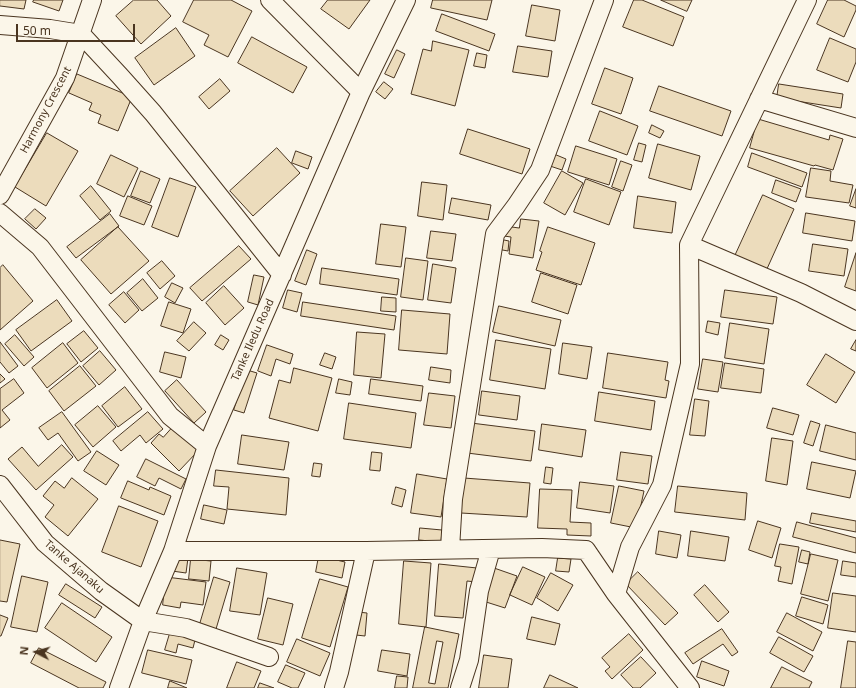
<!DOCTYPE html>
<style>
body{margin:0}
#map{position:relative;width:856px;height:688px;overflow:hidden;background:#fbf6e9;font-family:"Noto Sans",sans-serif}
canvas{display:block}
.north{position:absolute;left:16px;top:632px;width:40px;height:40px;-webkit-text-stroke:3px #fbf6e9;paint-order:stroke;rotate:276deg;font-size:11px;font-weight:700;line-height:16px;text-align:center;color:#4a3520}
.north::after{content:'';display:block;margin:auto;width:14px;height:18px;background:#4a3520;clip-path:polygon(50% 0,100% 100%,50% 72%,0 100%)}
.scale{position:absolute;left:16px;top:24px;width:119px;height:18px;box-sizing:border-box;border:2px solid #4a3520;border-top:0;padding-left:5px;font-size:12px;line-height:14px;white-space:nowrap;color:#4a3520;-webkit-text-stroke:3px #fbf6e9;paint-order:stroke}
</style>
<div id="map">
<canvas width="856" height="688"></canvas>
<div class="north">N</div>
<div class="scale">50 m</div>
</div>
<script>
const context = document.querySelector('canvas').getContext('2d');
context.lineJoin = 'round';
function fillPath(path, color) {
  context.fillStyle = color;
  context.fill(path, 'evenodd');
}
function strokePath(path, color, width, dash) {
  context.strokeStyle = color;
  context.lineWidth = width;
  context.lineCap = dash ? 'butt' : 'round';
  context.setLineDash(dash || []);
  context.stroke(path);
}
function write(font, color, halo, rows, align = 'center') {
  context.font = font + ' "Noto Sans",sans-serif';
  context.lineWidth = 3;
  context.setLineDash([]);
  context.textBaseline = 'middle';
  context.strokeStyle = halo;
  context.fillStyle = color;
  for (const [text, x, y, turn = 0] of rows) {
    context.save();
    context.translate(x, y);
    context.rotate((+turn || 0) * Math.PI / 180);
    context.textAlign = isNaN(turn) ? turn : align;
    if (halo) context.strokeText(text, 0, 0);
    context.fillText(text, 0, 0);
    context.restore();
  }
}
const building = new Path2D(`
 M0,0h26l-2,9 -24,-3z
 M34,0h29l-4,11 -26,-9z
 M134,0h23l14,16 -30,28 -25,-28z
 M194,0h37l21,11 -24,46 -24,-12 5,-10 -26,-13z
 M328,0h42l-21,29 -28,-20z
 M433,0h59l-5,20 -56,-12z
 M634,0h8l42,17 -11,29 -50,-19z
 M661,0h31l-5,11z
 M828,0h16l12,6v4l-12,27 -27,-13z
 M532,5l28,5 -5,31 -29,-5z
 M442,14l53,20 -6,17 -53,-20z
 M176,28l19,28 -41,29 -19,-27z
 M252,37l55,30 -14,26 -55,-30z
 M830,38l26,11v13l-8,20 -31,-12z
 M433,41l36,9 -14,56 -44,-12 12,-45 8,2z
 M518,46l34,5 -4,26 -35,-5z
 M397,50l8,4 -11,24 -9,-4z
 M477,53l10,2 -2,13 -11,-2z
 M605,68l28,10 -12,36 -29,-10z
 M77,74l55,23 -14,34 -20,-8 3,-8 -12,-5 3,-7 -23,-10z
 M220,79l10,12 -21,18 -10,-12z
 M384,82l9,7 -8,10 -9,-7z
 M779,84l64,10 -2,14 -64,-10z
 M659,86l72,25 -9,25 -72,-25z
 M600,111l38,15 -11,29 -38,-14z
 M758,119l71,21 1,-5 13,4 -10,31 -18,-5 -1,1 -64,-18z
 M652,125l12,6 -4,7 -11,-5z
 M468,129l62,20 -8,25 -62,-20z
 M47,133l31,18 -32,55 -31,-19z
 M639,143l7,2 -4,17 -8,-2z
 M658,144l42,12 -9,34 -42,-12z
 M576,146l41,13 -8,26 -41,-13z
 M277,148l23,25 -47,43 -23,-25z
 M296,151l16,6 -4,12 -16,-6z
 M752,153l55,20 -5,14 -54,-20z
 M554,154l12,5 -4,11 -12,-4z
 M111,155l27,13 -14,29 -27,-13z
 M621,161l11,4 -9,26 -11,-4z
 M811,168l20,3 -1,10 23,4 -4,18 -43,-6z
 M141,171l19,8 -10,24 -19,-7z
 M562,171l21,12 -18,32 -21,-12z
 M170,178l26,9 -18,50 -26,-10z
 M586,179l35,13 -12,33 -35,-13z
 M776,180l25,9 -5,13 -24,-9z
 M422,182l25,3 -4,35 -25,-4z
 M91,186l20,25 -11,9 -20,-24z
 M856,189v19l-6,-2z
 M763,195l31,14 -28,62 -31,-15z
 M128,196l24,10 -8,19 -24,-9z
 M638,196l38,6 -4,31 -38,-5z
 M452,198l39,7 -3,15 -39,-7z
 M35,209l11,9 -10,11 -11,-10z
 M806,213l49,8 -3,20 -49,-8z
 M110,214l9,12 -43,32 -9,-11z
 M521,219l18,2 -6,37 -24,-4 2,-17 -7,-1 1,-10 14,2z
 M381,224l25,3 -5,40 -25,-3z
 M118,227l31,34 -38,33 -30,-34z
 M548,227l47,16 -14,42 -45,-15 6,-18 -2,-1z
 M431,231l25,3 -4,27 -25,-3z
 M499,239l10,2 -1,10 -11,-2z
 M813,244l35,5 -4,27 -35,-5z
 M239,246l12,13 -49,42 -12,-13z
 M307,250l10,4 -11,31 -11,-4z
 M856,253v38l-11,-4z
 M406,258l22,3 -5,39 -22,-3z
 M162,261l13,15 -15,13 -13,-16z
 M433,264l23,4 -5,35 -23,-3z
 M3,265l30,36 -33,29v-62z
 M322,268l77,11 -2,16 -77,-11z
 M541,273l36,12 -9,29 -36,-12z
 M254,275l10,2 -6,28 -10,-3z
 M143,279l15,19 -16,13 -15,-18z
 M172,283l11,5 -8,15 -10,-6z
 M224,286l20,22 -19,17 -19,-22z
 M288,290l14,3 -5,19 -14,-4z
 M725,290l52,7 -4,27 -52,-7z
 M124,292l15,18 -14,13 -16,-18z
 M382,297l14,1v14l-15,-1z
 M57,300l15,21 -41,30 -15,-21z
 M169,302l22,7 -8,24 -22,-7z
 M303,302l93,14 -2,14 -93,-14z
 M499,306l62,14 -6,26 -62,-14z
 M402,310l48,4 -3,40 -48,-4z
 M708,321l12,2 -2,12 -12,-3z
 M194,322l12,11 -17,18 -12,-10z
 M730,323l39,6 -5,35 -39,-6z
 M84,331l14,17 -17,14 -14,-18z
 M357,332l28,2 -4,44 -27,-3z
 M15,335l19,22 -10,9 -19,-22z
 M221,335l8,5 -6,10 -8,-5z
 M496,340l55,9 -6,40 -55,-9z
 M856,340v11l-5,-2z
 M0,342l18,24 -9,7 -9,-11z
 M63,343l15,20 -31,25 -15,-20z
 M563,343l29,4 -5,32 -28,-5z
 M267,345l26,9 -3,10 -14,-5 -5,17 -13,-5z
 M100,351l16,19 -17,15 -16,-19z
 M165,352l21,5 -5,21 -21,-6z
 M325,353l11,4 -4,12 -12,-4z
 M608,353l60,9 -3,18 4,1 -3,17 -63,-10z
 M826,354l29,18 -19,31 -29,-18z
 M703,359l20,3 -5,30 -20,-3z
 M725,363l39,6 -3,24 -40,-5z
 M80,366l16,20 -32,25 -15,-20z
 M431,367l20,3 -1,13 -21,-3z
 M294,368l38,10 -14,53 -49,-13 10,-38 11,3z
 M247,370l10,3 -13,40 -10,-3z
 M0,374l5,5 -5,4z
 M14,379l10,14 -22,17 8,10 -10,8v-39z
 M339,379l13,3 -2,13 -14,-2z
 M371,379l52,7 -2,15 -52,-7z
 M177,380l29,32 -12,11 -29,-32z
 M125,387l17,22 -24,18 -16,-21z
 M482,391l38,5 -3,24 -38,-5z
 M599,392l56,9 -4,29 -56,-9z
 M429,393l26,3 -4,32 -27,-3z
 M695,399l14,2 -4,35 -15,-1z
 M349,403l67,10 -5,35 -67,-9z
 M98,406l18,21 -23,20 -18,-22z
 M773,408l26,7 -6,20 -26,-7z
 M62,412l29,40 -13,9 -20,-28 -10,7 -9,-12z
 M148,412l15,17 -17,14 -6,-8 -19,16 -8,-10z
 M811,421l9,3 -7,22 -9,-3z
 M471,423l64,8 -4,30 -64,-8z
 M542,424l44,6 -4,27 -43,-7z
 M826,425l30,8v27l-36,-9z
 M173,427l25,24 -19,20 -28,-28 8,-9 4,3z
 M242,435l47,7 -5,28 -46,-6z
 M772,438l21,3 -6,44 -21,-4z
 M62,445l11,12 -37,33 -28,-31 14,-12 16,19z
 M97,451l22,14 -13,20 -22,-14z
 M372,452l10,1 -2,18 -10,-1z
 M621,452l31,4 -4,28 -31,-4z
 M146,459l40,20 -5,10 -22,-11 -4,8 -18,-9z
 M812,462l44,9 -6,27 -43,-9z
 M314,463l8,1 -2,13 -8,-1z
 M546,467l7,1 -2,16 -7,-1z
 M216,470l73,8 -3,37 -59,-6 2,-22 -15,-1z
 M417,474l30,5 -6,38 -30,-4z
 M72,478l26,21 -30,37 -23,-19 9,-12 -11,-9 12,-15 9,7z
 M464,478l66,5 -3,34 -66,-4z
 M128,481l21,9 1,-3 21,9 -7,19 -43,-17z
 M580,482l34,4 -4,27 -33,-5z
 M619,486l25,5 -8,37 -25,-5z
 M678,486l69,7 -2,27 -70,-8z
 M396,487l10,3 -4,17 -10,-3z
 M540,489l32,1 -2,32 21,1v13l-24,-1v-6l-29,-1z
 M204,505l23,5 -3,14 -23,-5z
 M119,506l39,15 -17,46 -39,-15z
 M812,513l44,8v11l-46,-9z
 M758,521l23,7 -9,30 -23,-8z
 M797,522l59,16v15l-63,-16z
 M420,528l22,2 -1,12 -22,-2z
 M659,531l22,4 -4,23 -21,-4z
 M691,531l38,6 -4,24 -37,-5z
 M0,540l20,4 -13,58 -7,-1z
 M780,544l19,3 -7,37 -14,-3 3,-14 -6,-1z
 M802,550l8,2 -2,12 -9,-2z
 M811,554l27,6 -10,41 -27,-7z
 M174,556l14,2 -2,15 -14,-2z
 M319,556l26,6 -3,16 -26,-6z
 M558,558l13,1 -2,13 -13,-1z
 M191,559l20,2 -2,20 -20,-2z
 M404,561l27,2 -5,64 -27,-3z
 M843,561l13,2v14l-15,-2z
 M439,564l38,4 -1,14 -9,-1 -4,37 -28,-2z
 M523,567l22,10 -13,28 -22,-10z
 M237,568l30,5 -7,42 -30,-4z
 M494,568l23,8 -12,32 -22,-7z
 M638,572l40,41 -13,12 -39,-41z
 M551,573l22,12 -15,26 -21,-13z
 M22,576l26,6 -11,50 -26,-5z
 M166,577l40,5 -3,23 -22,-3 -1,6 -17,-3z
 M214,577l16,5 -14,47 -16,-5z
 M320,579l28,8 -18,60 -28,-9z
 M66,584l36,23 -7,11 -36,-23z
 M705,585l24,27 -11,10 -24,-27z
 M833,593l23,3v36l-28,-4z
 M802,597l26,8 -5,19 -27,-8z
 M268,598l25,6 -10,41 -25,-6z
 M62,603l50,34 -16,25 -51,-34z
 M358,612l9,1 -2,23 -9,-1z
 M787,613l35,19 -9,19 -36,-19z
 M0,615l8,3 -7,18h-1z
 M532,617l28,7 -5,21 -28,-6z
 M425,627l34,7 -11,54h-35zM437,641l6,1 -8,42 -6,-1z
 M722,629l16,23 -6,4 -9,-12 -30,20 -8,-11z
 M171,630l25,6 -3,12 -15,-4 -2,9 -11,-3z
 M629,634l14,16 -31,29 -7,-8 5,-4 -8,-9z
 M779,637l34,19 -9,16 -34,-19z
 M297,639l33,14 -10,23 -33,-14z
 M848,641l8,1v46h-15z
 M39,648l67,34 -3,6h-24l-48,-25z
 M148,650l44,10 -6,24 -44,-11z
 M382,650l28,4 -3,22 -29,-5z
 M484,655l28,4 -4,29h-29z
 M641,657l15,16 -16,15h-7l-12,-13z
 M702,661l27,10 -5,15 -27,-9z
 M237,662l24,9 -7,17h-27z
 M286,665l19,8 -7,15h-6l-14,-6z
 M782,667l30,15 -3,6h-38z
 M550,675l28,13h-34z
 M397,676l11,1 -1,11h-12z
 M170,681l17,7h-19z
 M260,683l14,5h-16z`);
const minor = new Path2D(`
 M270,0l91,92
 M0,25l50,4 31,5 39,42 33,37 129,162
 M759,99l97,29
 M0,195l65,-117 27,-78
 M0,213l40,34 130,169 37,30
 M689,245l112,48 55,28
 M0,485l45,58 56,48 42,30 43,7 83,29
 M450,549l3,-50 42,-265 21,-28 24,-36 64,-170
 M173,551h193l176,-3 44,2 30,44 74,94
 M616,594l14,-47 32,-62 28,-121 -1,-119 118,-245
 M119,688l24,-67 30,-70 34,-105 154,-354 45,-92
 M334,688l5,-16 27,-121
 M460,688l9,-28 10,-69 12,-42`);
const streetNames = [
 ["Harmony Crescent",46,110,-62],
 ["Tanke Iledu Road",253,340,-66],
 ["Tanke Ajanaku",74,567,41]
];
fillPath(building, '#ecdcbc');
strokePath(building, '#4a3520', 1);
strokePath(minor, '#4a3520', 20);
strokePath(minor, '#fbf6e9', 18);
write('11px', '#4a3520', '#fbf6e9', streetNames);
</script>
